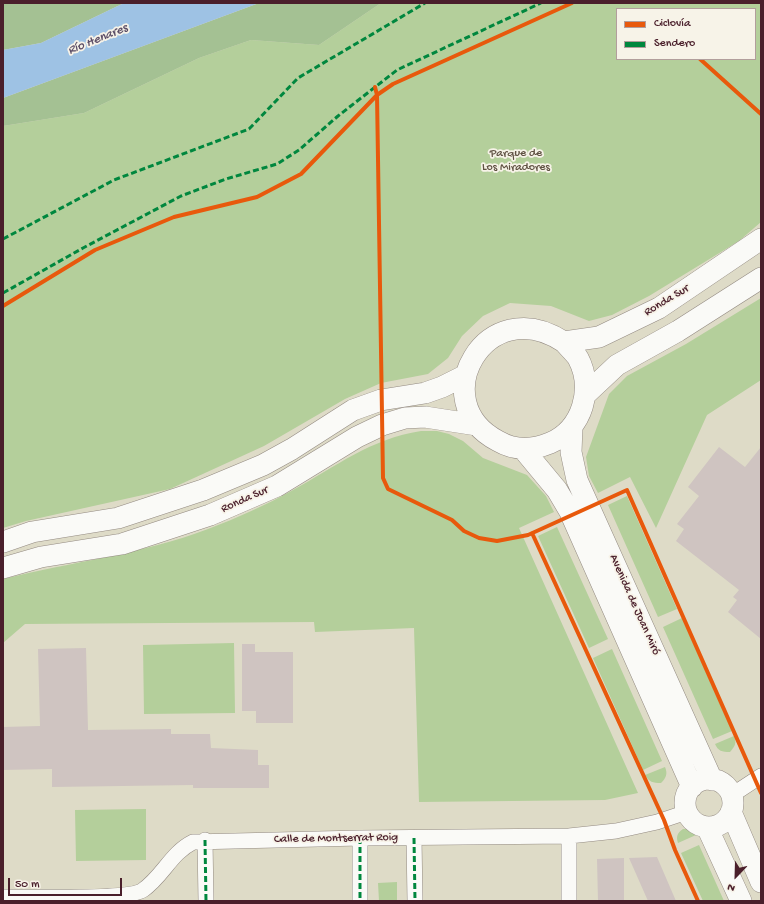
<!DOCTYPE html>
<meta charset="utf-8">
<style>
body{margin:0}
#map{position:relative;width:764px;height:904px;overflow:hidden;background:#dedbc7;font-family:"Gochi Hand",sans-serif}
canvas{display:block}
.frame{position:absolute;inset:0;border:4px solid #4a1f2b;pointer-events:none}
.legend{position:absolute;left:616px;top:8px;width:140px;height:52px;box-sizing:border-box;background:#f7f3e8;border:1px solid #b29e9c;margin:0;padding:5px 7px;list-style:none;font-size:12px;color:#4a1f2b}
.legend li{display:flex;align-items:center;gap:8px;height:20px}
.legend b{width:20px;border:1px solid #b29e9c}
.north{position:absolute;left:716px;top:856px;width:40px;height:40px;-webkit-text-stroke:3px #f7f3e8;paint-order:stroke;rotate:203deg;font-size:11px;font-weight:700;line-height:16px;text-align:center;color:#4a1f2b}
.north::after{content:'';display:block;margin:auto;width:14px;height:18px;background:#4a1f2b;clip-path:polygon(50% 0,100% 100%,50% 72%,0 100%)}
.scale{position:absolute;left:8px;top:878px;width:114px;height:18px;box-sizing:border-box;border:2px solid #4a1f2b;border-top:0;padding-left:5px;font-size:12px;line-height:14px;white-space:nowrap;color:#4a1f2b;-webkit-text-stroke:3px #f7f3e8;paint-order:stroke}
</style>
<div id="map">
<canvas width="764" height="904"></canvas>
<div class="frame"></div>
<ul class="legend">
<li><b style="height:5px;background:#e8590c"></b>Ciclovía</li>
<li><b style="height:5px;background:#00873e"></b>Sendero</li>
</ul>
<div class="north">N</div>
<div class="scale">50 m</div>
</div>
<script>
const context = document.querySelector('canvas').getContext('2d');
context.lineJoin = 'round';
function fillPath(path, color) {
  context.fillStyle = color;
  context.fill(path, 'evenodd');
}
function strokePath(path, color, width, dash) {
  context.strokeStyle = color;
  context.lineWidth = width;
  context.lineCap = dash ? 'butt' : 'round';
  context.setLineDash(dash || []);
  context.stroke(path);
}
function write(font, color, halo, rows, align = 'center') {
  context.font = font + ' "Gochi Hand",sans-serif';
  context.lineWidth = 3.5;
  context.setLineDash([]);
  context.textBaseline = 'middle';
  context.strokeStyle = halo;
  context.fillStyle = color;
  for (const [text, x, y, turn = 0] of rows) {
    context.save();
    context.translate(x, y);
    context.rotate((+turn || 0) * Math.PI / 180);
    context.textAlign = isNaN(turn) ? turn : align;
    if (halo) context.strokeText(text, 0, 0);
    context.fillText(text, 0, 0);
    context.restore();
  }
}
const green = new Path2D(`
 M381,3h380v219l-22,19 -90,55 -37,19 -23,6 -38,-15 -41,-3 -27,13 -21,20 -14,22 -20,16 -47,9 -36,16 -81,47 -94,43 -144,32 -23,7v-402l81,-13 115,-55 52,-18 68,5zM617,9h138v50h-138z
 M761,298v82l-54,35 -51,113 -26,-51 -32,16 -9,-17 -3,-19 23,-63 18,-18 59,-32z
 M421,431h16l12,3 14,7 20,17 44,17 19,21 8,16 -35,16 119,265 -33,7 -186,2 -5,-174 -99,4 -1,-10 -289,2 -22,19v-64c68,-17 139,-25 205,-50 29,-11 58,-24 85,-39 44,-24 77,-51 128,-59z
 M627,496l50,113 -19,8 -50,-112z
 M557,527l51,112 -19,9 -51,-112z
 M682,618l50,113 -19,8 -50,-112z
 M234,643l1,70 -91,1 -1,-69z
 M612,649l50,112 -19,9 -50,-112z
 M734,736c3,7 1,10 -4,16 -8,0 -12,-1 -15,-8z
 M665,767c3,7 1,11 -4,16 -8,0 -12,-1 -16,-8z
 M146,809v51l-70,1 -1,-51z
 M683,829h5l8,6 -18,8c-2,-6 -1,-10 5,-14z
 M699,845l25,56h-21l-22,-48z
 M397,882v19h-18l-1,-18z`);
const forest = new Path2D(`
 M3,3h121l-83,40 -38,7z
 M259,3h122l-62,42 -68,-5 -52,18 -115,55 -81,13v-28z`);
const water = new Path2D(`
 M124,3h135l-256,95v-48l38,-7z`);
const building = new Path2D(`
 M719,447l26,20 16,-20v192l-33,-27 9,-12 -4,-3 6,-7 -63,-49 8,-12 -7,-5 22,-28 -11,-9z
 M242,644h13v8h38v71h-37v-12h-14z
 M86,648l2,82 83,-1v5h39l1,14 47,2v15h11v23h-76v-3l-141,2v-18l-49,1v-43l37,-1 -2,-77z
 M657,857l19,44h-28l-19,-43z
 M624,858v43h-26l-1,-42z`);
const street = new Path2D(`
 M732,795l29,-19
 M569,836v65
 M360,838v63
 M414,838l1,63
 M205,840l1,61
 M3,897c23,0 127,3 140,-7 20,-14 28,-37 50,-48l167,-4 209,-2 47,-5 41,-9 30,-10`);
const secondary = new Path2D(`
 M564,342c4,5 10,10 14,16 16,30 5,71 -28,85 -17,7 -35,8 -52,-2 -75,-39 -12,-151 66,-99l35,-5 60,-29 102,-69
 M585,395l32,-30 61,-34 83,-53
 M572,427l-1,25 6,28 135,300
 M523,449l34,41 13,22 122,275
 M3,542l29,-10 86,-14 85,-28 60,-25 29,-16 61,-39 28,-10 44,-7 17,-6 24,-12
 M3,568l38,-11 81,-13 88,-29 67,-29 80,-49 25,-12 23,-7 20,-1 52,8
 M685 803a24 24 0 1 1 48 0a24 24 0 1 1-48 0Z
 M731,812l30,70
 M707,827l34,74`);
const quiet = new Path2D(`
 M3,239l111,-59 135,-51 49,-51 127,-75
 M3,293l80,-45 98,-52 45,-17 51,-15 22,-14 39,-34 59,-46 144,-67
 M360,838v63
 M414,838l1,63
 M205,840l1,61`);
const cycleway = new Path2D(`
 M700,59l61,55
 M375,87l2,8 6,383 5,11 64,31 12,11 15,7 18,3 31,-6 99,-45 134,303
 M3,306l92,-56 79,-33 83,-20 44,-23 76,-79 16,-11 179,-81
 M532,533l132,287 11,30 23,51`);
const parkNames = [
 ["Parque de",516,154],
 ["Los Miradores",516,168]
];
const streetNames = [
 ["Ronda Sur",667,301,-31],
 ["Ronda Sur",245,500,-24],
 ["Avenida de Joan Miró",634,605,66],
 ["Calle de Montserrat Roig",336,839,-1]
];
const waterNames = [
 ["Río Henares",98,40,-22]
];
fillPath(green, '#b4cf9b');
fillPath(forest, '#a4c193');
fillPath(water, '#9ec2e4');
fillPath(building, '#cfc4c1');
strokePath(street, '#938a82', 16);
strokePath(secondary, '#938a82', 22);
strokePath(street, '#fafaf7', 15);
strokePath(secondary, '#fafaf7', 21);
strokePath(quiet, '#00873e', 3, [6, 3]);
strokePath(cycleway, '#e8590c', 4);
write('12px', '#5f5142', '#f7f3e8', parkNames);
write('12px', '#4a1f2b', '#f7f3e8', streetNames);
write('italic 13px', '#5b4d66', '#f7f3e8', waterNames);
</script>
